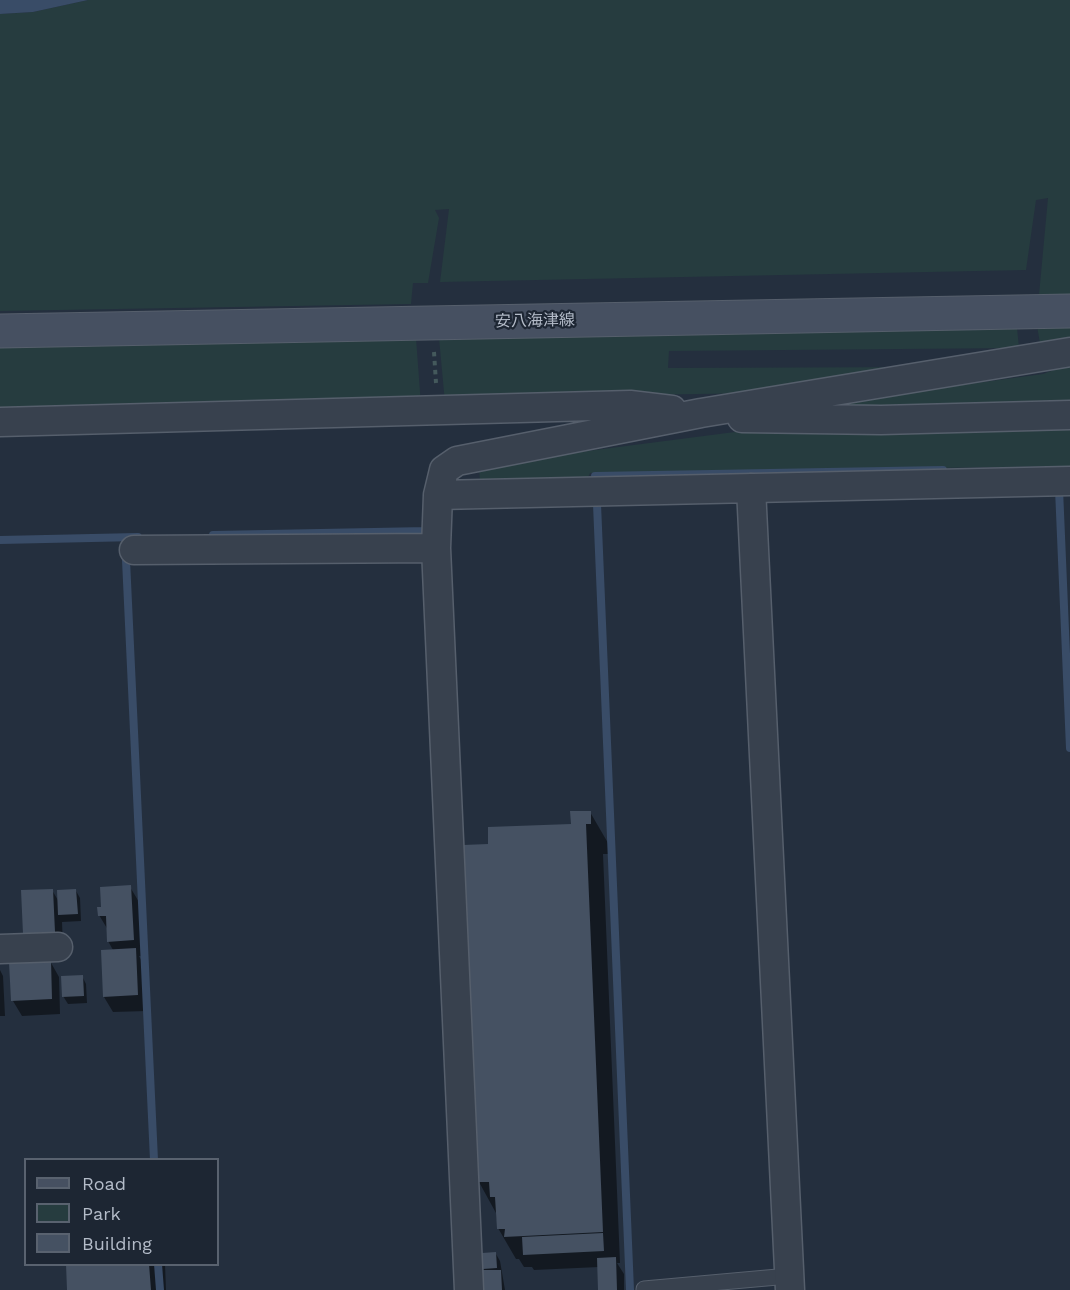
<!DOCTYPE html>
<meta charset="utf-8">
<style>
body{margin:0}
#map{position:relative;width:1070px;height:1290px;overflow:hidden;background:#242f3e;font-family:"Work Sans",sans-serif}
canvas{display:block}
.legend{position:absolute;left:24px;top:1158px;width:195px;height:108px;box-sizing:border-box;background:#1d2633;border:2px solid #59626f;margin:0;padding:8px 10px;list-style:none;font-size:18px;color:#b4bcc9}
.legend li{display:flex;align-items:center;gap:12px;height:30px}
.legend b{width:30px;border:2px solid #59626f}
</style>
<div id="map">
<canvas width="1070" height="1290"></canvas>
<ul class="legend">
<li><b style="height:8px;background:#465061"></b>Road</li>
<li><b style="height:16px;background:#263c3f"></b>Park</li>
<li><b style="height:16px;background:#455162"></b>Building</li>
</ul>
</div>
<script>
const context = document.querySelector('canvas').getContext('2d');
context.lineJoin = 'round';
function fillPath(path, color) {
  context.fillStyle = color;
  context.fill(path, 'evenodd');
}
function strokePath(path, color, width, dash) {
  context.strokeStyle = color;
  context.lineWidth = width;
  context.lineCap = dash ? 'butt' : 'round';
  context.setLineDash(dash || []);
  context.stroke(path);
}
function write(font, color, halo, rows, align = 'center') {
  context.font = font + ' "Work Sans","Noto Sans JP",sans-serif';
  context.lineWidth = 4.5;
  context.setLineDash([]);
  context.textBaseline = 'middle';
  context.strokeStyle = halo;
  context.fillStyle = color;
  for (const [text, x, y, turn = 0] of rows) {
    context.save();
    context.translate(x, y);
    context.rotate((+turn || 0) * Math.PI / 180);
    context.textAlign = isNaN(turn) ? turn : align;
    if (halo) context.strokeText(text, 0, 0);
    context.fillText(text, 0, 0);
    context.restore();
  }
}
const green = new Path2D(`
 M88,0h982v294l-31,1 9,-97 -12,2 -10,70 -586,12 9,-73 -14,1 4,8 -11,65h-15l-2,21 -411,7v-297l33,-2z
 M1070,325v18l-29,6 -4,-23z
 M1017,328l2,20 -350,3 -1,17 268,-1 -174,26 -128,2 -189,8 -6,-65z
 M416,338l5,67 -421,9v-67z
 M1070,364v43l-323,7 296,-40z
 M1070,424v42l-480,7 -3,7 -107,3 -1,-18 279,-36z`);
const water = new Path2D(`
 M0,0h88l-55,12 -33,2z`);
const shadow = new Path2D(`
 M590,812l18,31v11h-5l17,409h-3l7,11v16h-24l-1,-23 -65,3 -2,-3h-8l-5,-8h-3l-18,-31 -2,-15 -17,-31 11,-337 82,-20z
 M130,887l9,15 3,54h-3l5,9 3,46 -34,1 -9,-15 9,-47 -5,-9v-11l-9,-15 4,-7z
 M52,890l7,12 17,-11 4,7 1,23 -19,1 1,26 -29,1 -9,-15z
 M50,961l9,16 1,37 -38,2 -9,-15z
 M0,970l3,6 2,40h-5z
 M82,976l4,8 1,19 -19,1 -5,-8z
 M496,1254l4,7 5,29h-20l-1,-22z
 M67,1264h98l1,26h-98z`);
const stream = new Path2D(`
 M595,476l348,-6
 M1059,489l11,259
 M597,504l33,786
 M213,535l214,-4v-6
 M0,540l138,-3
 M126,560l28,600
 M158,1264l2,26`);
const building = new Path2D(`
 M570,811h21v13h-5l17,408 -99,5 1,-8h-8l-2,-32h-5l-1,-15h-12l-14,-337 25,-1v-17l83,-3z
 M131,885l3,55 -27,2 -1,-26h-8l-1,-9h4l-1,-20z
 M53,889l2,43 -32,2 -2,-44z
 M76,889l2,25 -20,1 -1,-25z
 M136,948l2,47 -35,2 -2,-47z
 M51,960l1,39 -41,2 -2,-39z
 M83,975l1,21 -22,1 -1,-21z
 M603,1233l1,18 -81,4 -1,-18z
 M496,1252l1,16 -14,1 -1,-16z
 M616,1257l1,33h-19l-1,-32z
 M66,1264h83l2,26h-84z
 M482,1270h19l1,20h-19z`);
const path = new Path2D(`
 M434,352l2,31`);
const service = new Path2D(`
 M644,1289l145,-13`);
const minor = new Path2D(`
 M742,418l139,2 189,-5
 M0,422l630,-17 42,5
 M751,488l39,802
 M438,495l632,-14
 M134,550l302,-2
 M0,949l58,-2
 M469,1290l-33,-742 2,-53 6,-25 13,-9 244,-48 369,-61`);
const secondary = new Path2D(`
 M0,331l1070,-20`);
const streetNames = [
 ["安八海津線",535,321,-1]
];
fillPath(green, '#263c3f');
fillPath(water, '#394c67');
fillPath(shadow, '#0007');
strokePath(stream, '#394c67', 8);
fillPath(building, '#455162');
strokePath(service, '#565f6c', 17);
strokePath(minor, '#565f6c', 31);
strokePath(secondary, '#565f6c', 35);
strokePath(path, '#44595c', 4, [4.5, 4.5]);
strokePath(service, '#38414e', 15);
strokePath(minor, '#38414e', 28);
strokePath(secondary, '#465061', 33);
write('16px', '#b4bcc9', '#1d2633', streetNames);
</script>
